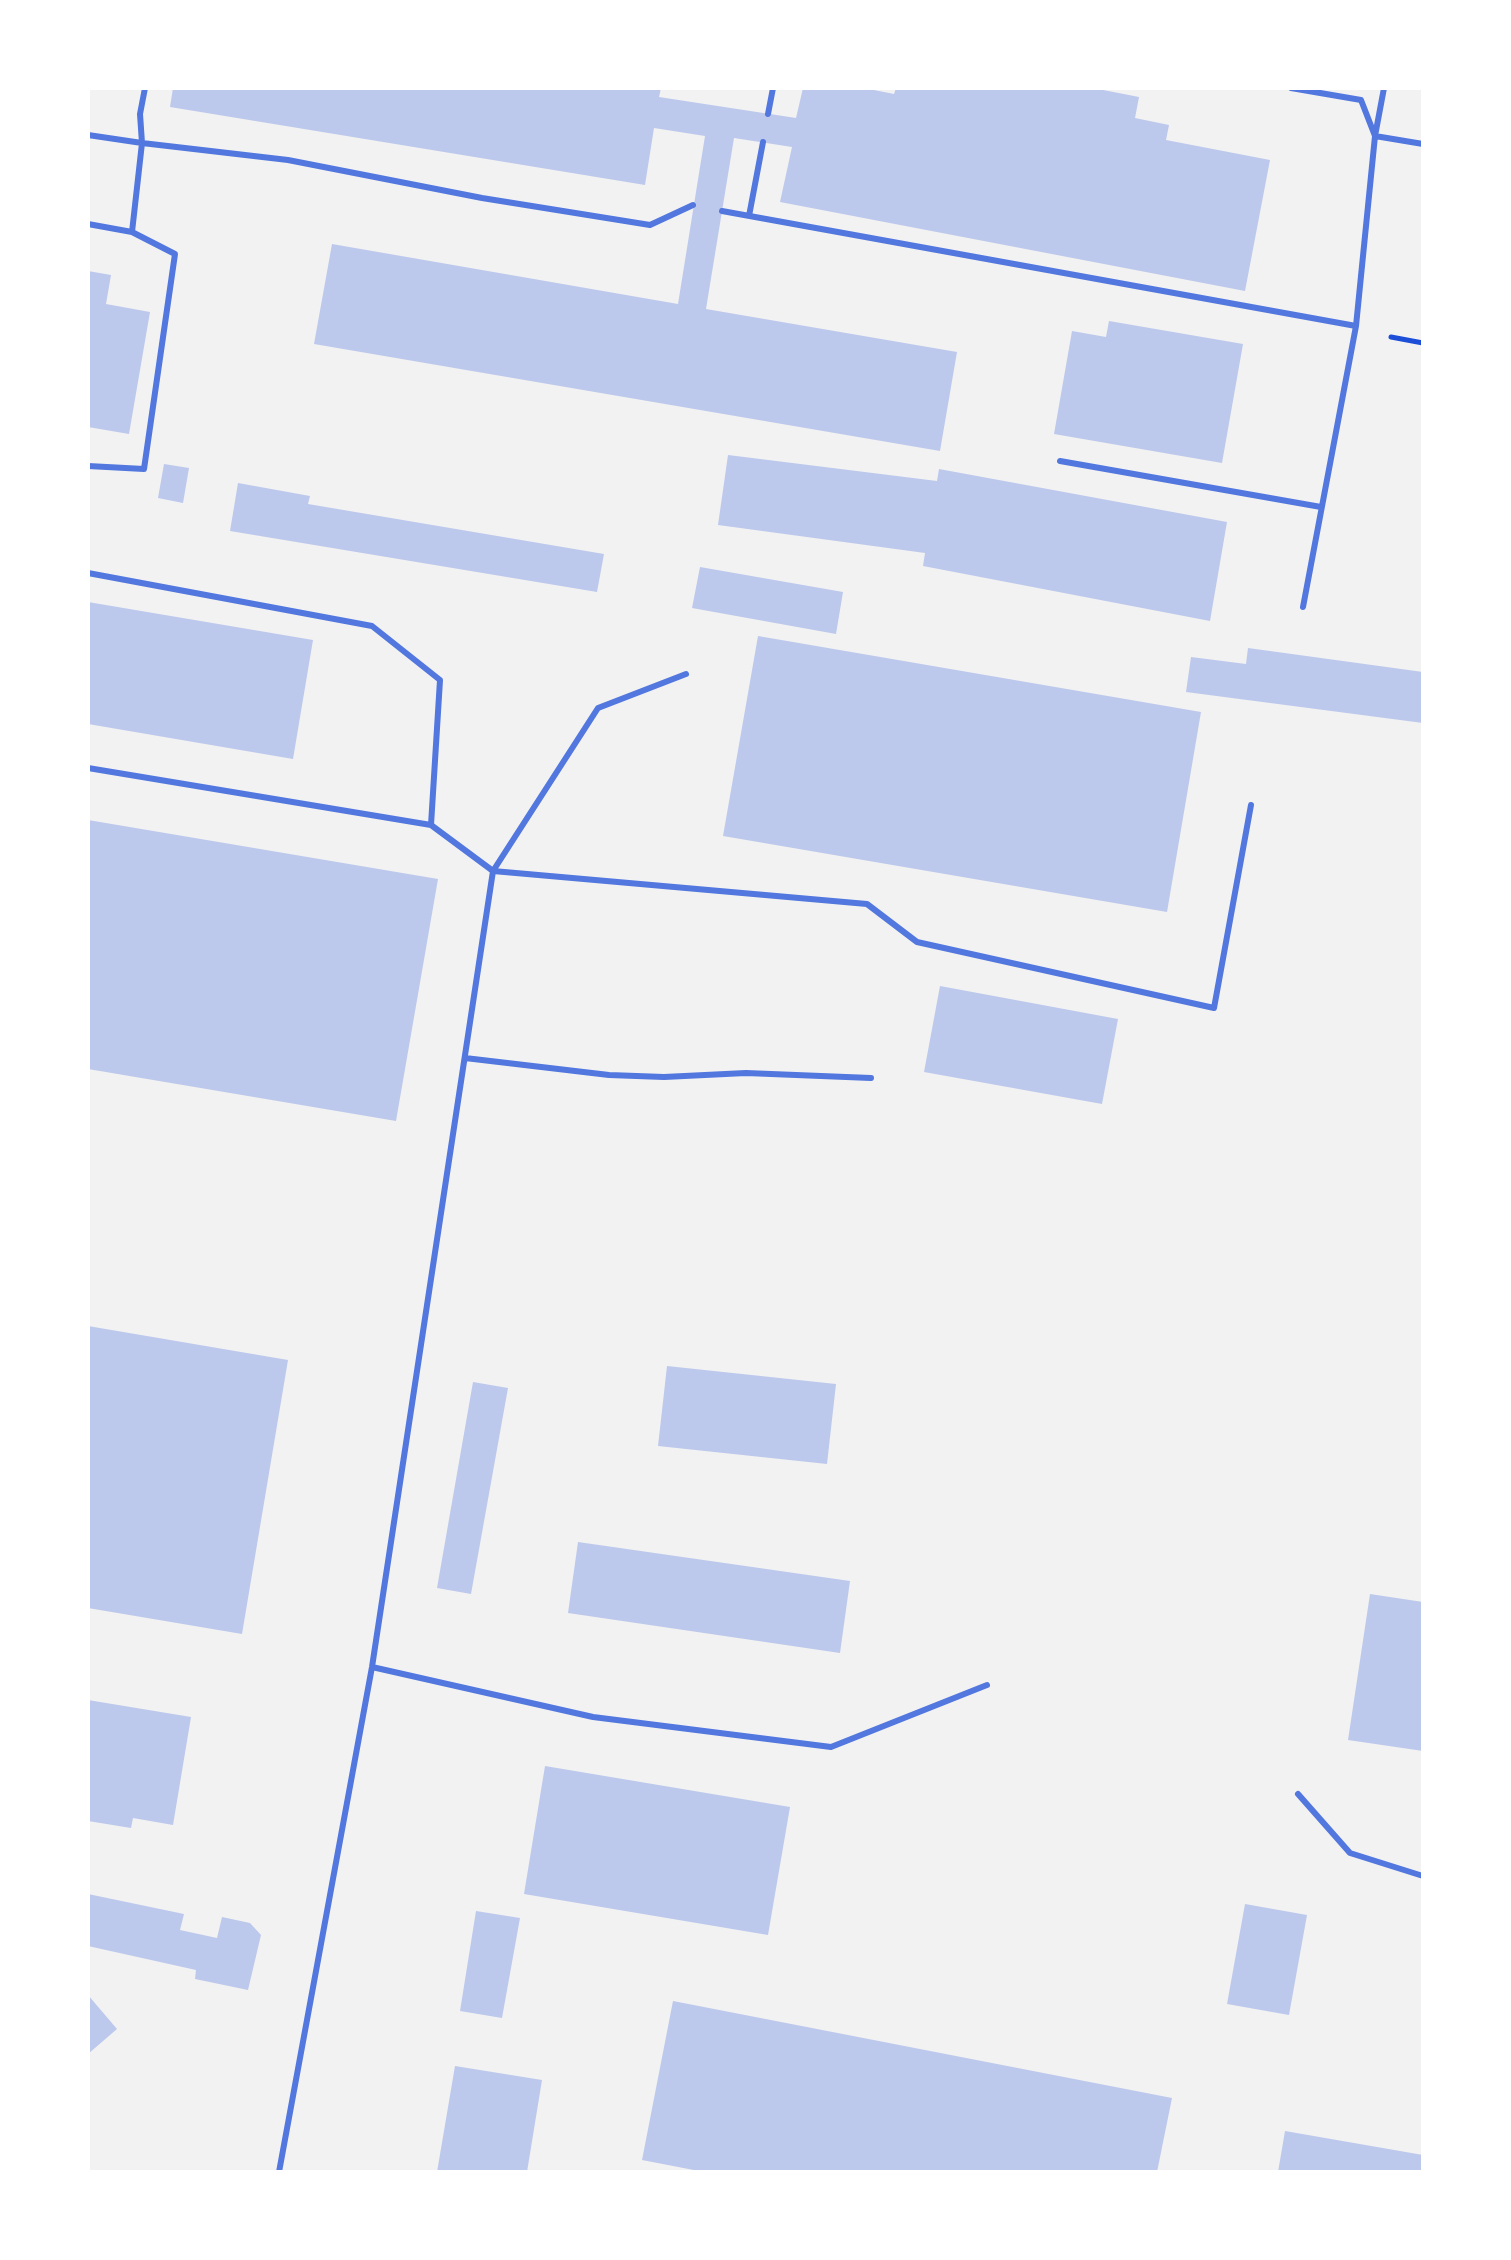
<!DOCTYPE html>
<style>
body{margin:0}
#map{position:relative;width:1511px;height:2260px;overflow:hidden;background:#f2f2f2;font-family:Literata,serif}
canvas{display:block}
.frame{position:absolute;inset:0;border:90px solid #fff;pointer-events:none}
</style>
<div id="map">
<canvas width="1511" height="2260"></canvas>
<div class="frame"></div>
</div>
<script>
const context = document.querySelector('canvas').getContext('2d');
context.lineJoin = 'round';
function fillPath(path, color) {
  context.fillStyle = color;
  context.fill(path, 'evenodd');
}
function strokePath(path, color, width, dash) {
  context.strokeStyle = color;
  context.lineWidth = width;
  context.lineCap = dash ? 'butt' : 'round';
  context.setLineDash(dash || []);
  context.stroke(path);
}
const building = new Path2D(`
 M173,88h488l-2,9 137,21 7,-30h61l30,6 2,-6h197l46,9 -4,21 34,7 -3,15 104,20 -25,131 -465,-89 12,-55 -58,-9 -28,171 251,43 -17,99 -626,-107 18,-100 346,60 27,-168 -51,-8 -9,57 -475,-78z
 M88,271l23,4 -5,29 44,8 -21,122 -41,-7z
 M1109,321l134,23 -21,119 -168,-29 18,-103 34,6z
 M728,455l209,26 2,-12 288,53 -17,99 -287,-55 2,-13 -207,-28z
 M164,464l25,4 -6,35 -25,-5z
 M238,483l72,13 -2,8 296,50 -7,38 -367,-61z
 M700,567l143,25 -7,42 -144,-26z
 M88,602l225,38 -20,119 -205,-35z
 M758,636l443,76 -34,200 -444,-76z
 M1248,648l175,24v51l-237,-31 5,-35 55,7z
 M88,820l350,59 -42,242 -308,-52z
 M940,986l178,33 -16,85 -178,-32z
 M88,1326l200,34 -46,274 -154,-26z
 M667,1366l169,18 -9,80 -169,-18z
 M473,1382l35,6 -37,206 -34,-6z
 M578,1542l272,39 -10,72 -272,-40z
 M1370,1594l53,8v149l-75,-11z
 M88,1700l103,17 -18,108 -40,-7 -2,10 -43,-7z
 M545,1766l245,41 -22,128 -244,-41z
 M88,1894l96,20 -4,16 37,8 5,-21 28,6 11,12 -13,55 -53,-11 1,-9 -108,-24z
 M1245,1904l62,11 -18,100 -62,-11z
 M476,1911l44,7 -18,100 -42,-7z
 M88,1995l29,34 -29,25z
 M673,2001l499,97 -15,74h-453l-62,-12z
 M455,2066l87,14 -15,92h-90z
 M1285,2131l138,24v17h-145z`);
const path = new Path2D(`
 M1391,337l32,6`);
const service = new Path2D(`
 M145,88l-5,26 2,29 146,17 194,38 168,27 43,-20
 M1291,88l70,12 14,36 48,8
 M768,114l5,-26
 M88,135l54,8 -10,89
 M722,211l634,115
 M749,216l14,-74
 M88,224l44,8 43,22 -31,215 -56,-3
 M1060,461l261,46
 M88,573l284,53 68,54 -9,145
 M1303,607l53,-281 19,-190 9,-48
 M88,768l343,57 62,46 105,-163 88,-34
 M465,1058l144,17 55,2 82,-4 125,5
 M372,1667l221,50 238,30 156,-62
 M1298,1794l52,59 73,23
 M279,2172l93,-505 121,-796 374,33 50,38 297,66 37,-203`);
fillPath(building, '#bdc9ec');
strokePath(path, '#1d4ed8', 5);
strokePath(service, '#5277de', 6);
</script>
